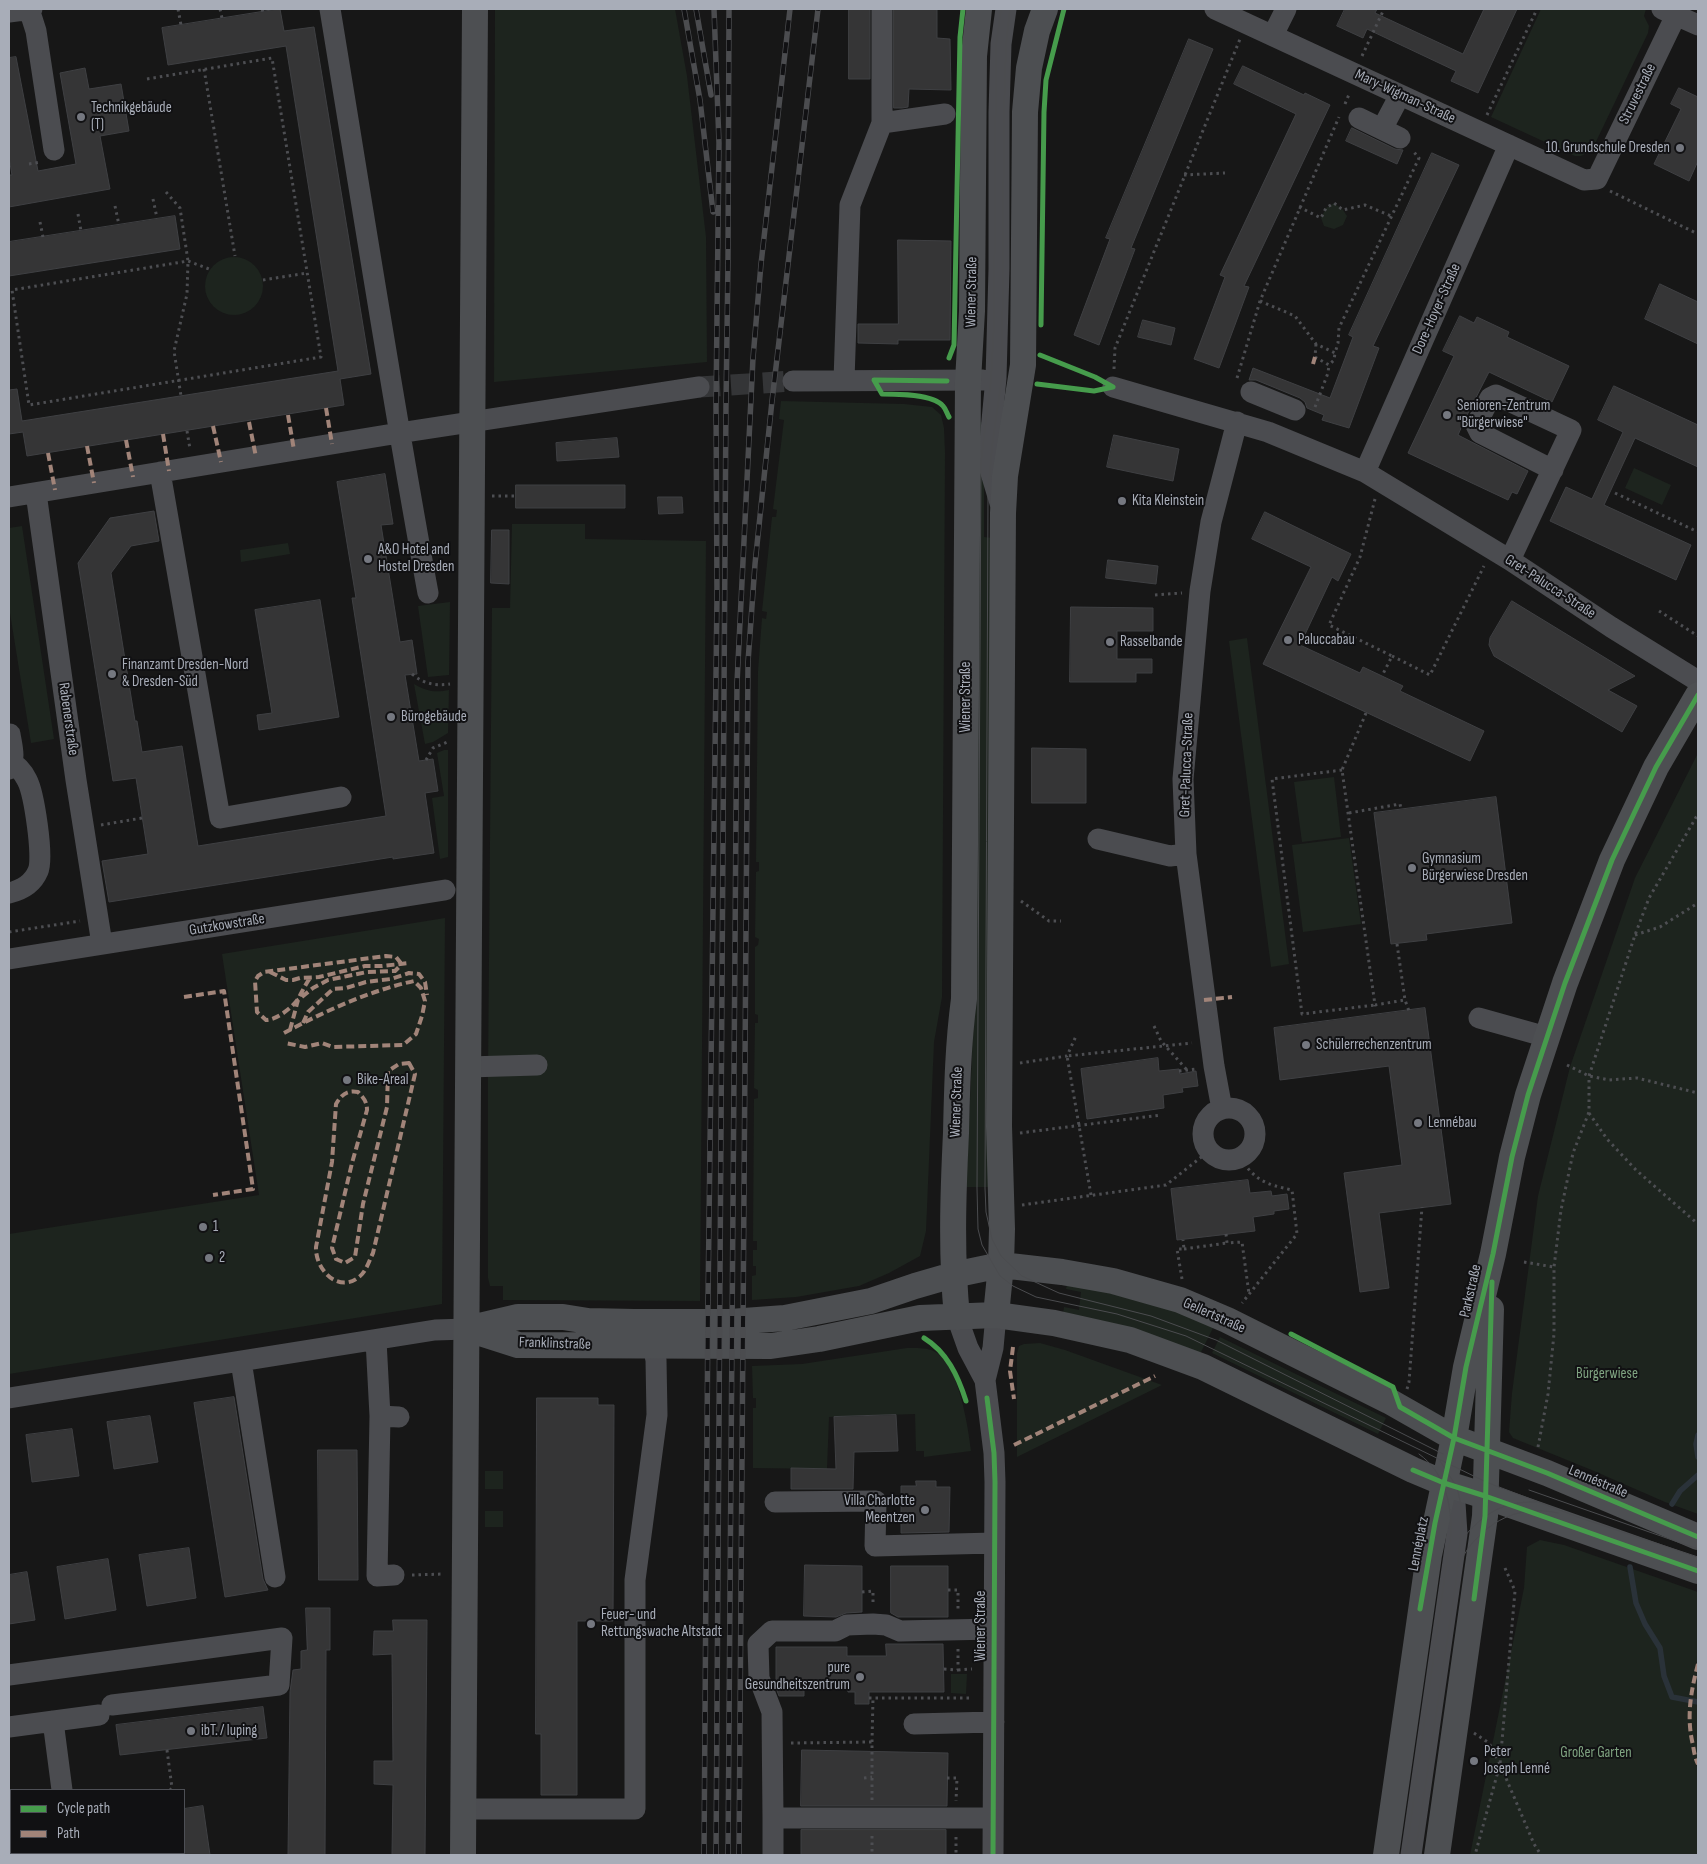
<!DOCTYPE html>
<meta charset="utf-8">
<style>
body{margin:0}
#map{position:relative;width:1707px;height:1864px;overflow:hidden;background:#171717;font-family:"Sofia Sans Condensed",sans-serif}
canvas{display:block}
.frame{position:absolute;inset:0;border:10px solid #a8adb8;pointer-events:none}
.legend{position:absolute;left:10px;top:1789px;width:175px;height:65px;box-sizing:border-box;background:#111113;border:1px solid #4d4f55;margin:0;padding:6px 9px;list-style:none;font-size:15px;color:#a8adb8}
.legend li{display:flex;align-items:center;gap:10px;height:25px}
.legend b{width:25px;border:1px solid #4d4f55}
</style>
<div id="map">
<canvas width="1707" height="1864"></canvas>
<div class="frame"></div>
<ul class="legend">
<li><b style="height:6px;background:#469c4c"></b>Cycle path</li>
<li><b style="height:6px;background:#a18479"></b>Path</li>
</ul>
</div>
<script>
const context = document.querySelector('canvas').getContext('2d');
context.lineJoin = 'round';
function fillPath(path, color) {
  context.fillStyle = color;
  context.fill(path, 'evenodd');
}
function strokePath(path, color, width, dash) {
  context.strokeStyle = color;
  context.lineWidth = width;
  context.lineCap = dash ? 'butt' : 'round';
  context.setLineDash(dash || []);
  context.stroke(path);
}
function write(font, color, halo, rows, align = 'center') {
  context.font = font + ' "Sofia Sans Condensed",sans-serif';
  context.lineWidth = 4;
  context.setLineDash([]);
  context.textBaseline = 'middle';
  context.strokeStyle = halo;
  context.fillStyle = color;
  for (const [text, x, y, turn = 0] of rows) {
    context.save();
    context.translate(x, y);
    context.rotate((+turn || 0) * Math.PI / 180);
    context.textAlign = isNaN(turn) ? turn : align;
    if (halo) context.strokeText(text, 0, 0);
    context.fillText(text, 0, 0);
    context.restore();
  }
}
const green = new Path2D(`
 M495,9h180l12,67 19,161 1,125 -213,20z
 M1541,9h105l-2,7 5,10 -1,7 -56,117 -11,6h-6l-84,-39z
 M1334,203l9,7 4,6 -4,9 -9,4 -10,-3 -3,-8 5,-10z
 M205 286a29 29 0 1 1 58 0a29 29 0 1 1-58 0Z
 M781,401l123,3 28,3 9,8 3,13 1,25 -3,544 -8,45 -8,189 -6,25 -31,17 -30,13 -63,11 -44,3v-24l4,-1v-9h-3v-16h4v-9h-4l1,-142 4,-1v-8l-4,-2 1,-65h3v-8l-3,-1v-67l3,-2 1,-6 -4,-2 1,-65 3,-1v-9h-3l2,-191 4,-53 4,1 1,-7 -5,-1 10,-94h4l1,-7 -4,-1 11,-89 -5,-1z
 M976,422h12l-4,40v75l9,1 -5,649h-22l6,-130z
 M1634,468l37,17 -9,20 -37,-17z
 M512,524h73v15l121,2 -6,760 -197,-1v-14h-13l-2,-8v-203l4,-467h18z
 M22,526l32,213 -23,4 -22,-136v-79z
 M288,543l2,11 -49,8 -1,-12z
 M450,602l-1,73 -21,2 -10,-71z
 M1247,638l42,326 -18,3 -42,-326z
 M414,684c12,7 21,9 35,6l-1,43 -15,9 -8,2z
 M444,750h4v107l-8,2 -8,-61 12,-2 -7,-43z
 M1698,753v761l-33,-12 -71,-31 -81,-33 -4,-6 3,-39 26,-197 32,-129 65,-189z
 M1334,777l7,60 -39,5 -8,-60z
 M1349,838l12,86 -58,8 -11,-87z
 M445,918l-3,386 -433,70v-140l250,-39 -37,-241z
 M1068,1280l59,13 88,31 -16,32 -136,-42 1,-7 15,3 2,-18 -15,-3z
 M1220,1337l166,81 -8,16 -166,-81z
 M1040,1343l25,7 97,35 -145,72v-104l2,-7 5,-2z
 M907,1348c10,0 21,-1 30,5 22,14 31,73 34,98l-47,6v-6h-8l-1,-37 -86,3 -2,52 -74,-1v-60h3v-10h-3l-1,-32 50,-2z
 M485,1471h18v18h-18z
 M485,1511h18v16h-18z
 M1540,1540l24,5 134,47v263h-228l54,-267 3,-41z
 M951,1674h16l-1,20 -15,-1z`);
const stream = new Path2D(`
 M1698,1435l-2,9 2,13
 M1672,1504l8,-13 18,-16
 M1630,1567l6,36 9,21 15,24 4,28 8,21 26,5`);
const building = new Path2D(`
 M280,9l4,22 30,-4 57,347 -31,5 4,26 -317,51 -4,-24 -14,2v-44l8,-1 5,32 316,-50 -52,-325 -118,19 -6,-37z
 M849,9h21v70h-21z
 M894,9h43v29l13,1 1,51 -42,-1 -1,18 -6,1h-8z
 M1345,9h32l-2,4 88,41 21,-45h33l-39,84 -27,-12 5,-10 -89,-42 -4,9 -26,-12z
 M1189,39l24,10 -82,199 4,1 -36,96 -25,-10 36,-96 -4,-1z
 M16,57l22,114 38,-7 -16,-91 25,-5 4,21 32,-5 8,47 -29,5 10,53 -101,18v-32h3l-3,-17v-100z
 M1243,66l61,29 1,-2 25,12 -86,181 5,1 -30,81 -25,-9 31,-82 -5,-2 76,-161 -62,-30z
 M1679,88l19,9v64l-9,20 -35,-17 27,-55 -10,-5z
 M1352,128l43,21 8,1 -6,14 -51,-23z
 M1432,153l27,12 -86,181 6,2 -30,80 -27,-8 2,-5 -17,-7 -2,-6 -5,-4 -44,-18h-7l4,-12 77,30 23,-61 -4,-2z
 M175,216l5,33 -171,27v-34z
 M898,240l53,1 -1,99h-52v4l-40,-1v-19h40z
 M1660,284l38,18v42l-53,-25z
 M1460,316l14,7 3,-6 32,15 -2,5 62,29 -17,36 -63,-30 -24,47 -7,16 70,36 -11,23 -5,-2 -4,8 -100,-47 46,-97 -11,-5z
 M1143,320l32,8 -4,17 -33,-8z
 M1614,386l84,39v42l-63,-29 -31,67 87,40 -15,35 -126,-59 16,-34 26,12 31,-67 -25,-12z
 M1114,435l65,14 -6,32 -66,-14z
 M617,438l2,19 -62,4 -1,-18z
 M385,474l8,50 -12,1 19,117 12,-2 5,34 -12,1 14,86 14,-2 5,32 -13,2 9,60 -41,6v-2l-284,45 -7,-41 46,-7 -12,-76 -23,3 -35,-218 32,-45 44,-7 5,30 -28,5 -20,27 24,148h2l5,31 40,-6 16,100 188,-30 -34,-218h4l-19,-116z
 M516,485h109v23h-109z
 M658,497h24l1,16 -24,1z
 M1265,512l86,42 -13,27 -6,-4 -32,68 60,28 3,-6 19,9 21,10 -3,5 84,40 -14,30 -207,-97 48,-97 -59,-28z
 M492,530h17v54l-18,-1z
 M1108,560l50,6 -2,18 -50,-6z
 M320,600l19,117 -80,13 -2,-15 15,-2 -17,-103z
 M1512,601l123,75 -27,14 29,16 -15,26 -128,-76 -5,-11 1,-7z
 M1071,607l82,1v23h-36v28h35v14h-16v9h-66z
 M1032,748l54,1v54h-54z
 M1496,797l16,126 -86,11 1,6 -36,4 -17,-131z
 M1425,1008l26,196 -72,9 10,75 -29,4 -16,-119 58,-8 -13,-99 -109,14 -6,-52z
 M1158,1058l1,13 20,-2 1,5 16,-3 2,15 -16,2 1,4 -20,3 1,13 -77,11 -6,-50z
 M1248,1180l2,13 21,-2 1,5 15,-2 2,15 -15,2v3l-21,3 2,14 -78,9 -6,-51z
 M234,1397l29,182 5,11 -43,7 -31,-194z
 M537,1398h61v7h16l-1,216h-36v174h-36v-61h-5z
 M896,1415l2,36 -44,1 -1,37h-62v-21l45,1 -2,-52z
 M150,1416l8,46 -44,7 -7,-47z
 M72,1429l7,47 -47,6 -6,-47z
 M318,1450h39l1,130h-39z
 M916,1481h20v6h14l-1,45 -48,1v-47h15z
 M189,1548l7,50 -49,8 -8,-51z
 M108,1559l8,51 -51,9 -8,-52z
 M805,1565l57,1v46l-16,1 -10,4 -32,-1z
 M891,1566h57v51h-50l-7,-4z
 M27,1572l8,48 -26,4v-49z
 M306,1608h24v42h-4l-1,205h-37l2,-163 3,-22 8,-1v-18l6,-1z
 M393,1620h34l-2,235h-33l1,-70 -19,-1v-23h19l-1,-107 -19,1 1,-24h19z
 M886,1644h57l1,48h-75v12h-14v-12h-7l-1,-7h-43v11h-25l-3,-8v-41h71v9h39z
 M263,1707l4,31 -147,17 -4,-30z
 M802,1750l146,3 -1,53h-146z
 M203,1806l7,49h-26v-46z
 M946,1830v25h-145v-25z`);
const minorTunnel = new Path2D(`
 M699,387l94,-6`);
const path = new Path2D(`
 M178,9l3,16
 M220,9l2,9
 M262,9l1,3
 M1362,56l22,-47
 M204,69l31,187
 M147,79l125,-21 49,299 -292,48 -17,-115 176,-29 21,8
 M1345,104l5,-12
 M1487,115l50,-106
 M29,164l12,-2
 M1184,175l41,-2
 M1610,191l88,43
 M166,192l14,16 8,53 -1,33 -13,57 7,45
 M153,199l4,19
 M115,206l4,19
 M1299,207l22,11 5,-10 8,-5 9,7 22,-5 26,11
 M78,214l3,17
 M40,222l3,15
 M263,280l44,-7
 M1260,301l35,15 21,28 19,9 3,-10 1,-15 80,-170 -6,-7
 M1316,344l-1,13 14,8 5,-5 1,-7
 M1114,369l1,-21 125,-309
 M1237,378l23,-77 79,-184
 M1315,407l13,-34 1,-8
 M187,431l3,18
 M1615,493l83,39
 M492,496h24
 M1375,499l-15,58 -31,68 63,31 -10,20
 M1155,595l27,-2
 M1659,611l39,25
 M1392,656l38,19 54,-109
 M412,674c12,10 23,12 38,10
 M1366,713l-24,57 33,235 30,-5 4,11
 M426,760l7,-12 17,-7
 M1342,770l-70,9 30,235 73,-9
 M1349,813l51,-9 1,5
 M101,825l41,-7
 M1021,901l28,20h12
 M9,932l71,-11
 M1635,935l25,-8 38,-24
 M1397,944l8,56
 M1154,1026l7,15 26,29v3
 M1020,1063l47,-7 9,-20
 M1567,1065l22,11 20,4 28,-2 61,15
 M1179,1071l17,-2
 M1589,1113l18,26 29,31 62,54
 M1020,1133l141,-18
 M1240,1158c16,23 25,26 52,32l5,44 -55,69
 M1091,1195l-24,-139 125,-13
 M1022,1205l144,-20 43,-34
 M1226,1234l1,9 15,-1 7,52
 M1184,1249l43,-6
 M1524,1262l30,5
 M1182,1279l-5,-30h7l-1,-9
 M1407,1389l2,-7 13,-175
 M1538,1447l10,-53 6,-60v-67l7,-57 12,-57 16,-41v-36l46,-141 14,-37 49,-84
 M1505,1568l10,23 -15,173 34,80 7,11
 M412,1575l32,-1
 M948,1590h10v22
 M862,1592l11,-1v15
 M944,1669l14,1v-22
 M958,1670l14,-1
 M869,1698h103
 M1474,1733l15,10 11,21 -25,91
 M872,1742l1,-44
 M791,1743l81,-1v58
 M167,1750l5,38 -2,2
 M864,1778l8,-1
 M947,1778h10l-1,23
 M872,1836v19
 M956,1837v18
 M167,1853v2`);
const minor = new Path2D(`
 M29,9l7,22 18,119
 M330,9c32,194 62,389 98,584
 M1215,9l369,171 13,-1 82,-170
 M1662,9l36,16
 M9,12l23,-3
 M1273,35l13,-26
 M1359,118l41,20
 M882,123l63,-9
 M1382,129l18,-34
 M844,380l6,-175 32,-82v-114
 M793,381l190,-1
 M1113,387l155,45 97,40 145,88 101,67 87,54
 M1251,392l44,18
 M160,472l60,346 121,-21
 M1365,472l144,-327
 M36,493l40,287 26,164
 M9,497l390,-64 300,-46
 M1000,503l-12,-40 8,-85 3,-109v-157l2,-68 5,-35
 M1510,560l61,-130 -75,-35 -6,3 -14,27 4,8 73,37
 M9,761c8,4 14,11 18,19 7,13 17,78 11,91 -5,12 -16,19 -29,22
 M9,769c7,-11 3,-22 1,-35
 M1098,839l72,17 16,-2
 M9,959l436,-69
 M1479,1018l68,19
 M468,1067l69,-2
 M1203 1134a26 26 0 1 1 52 0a26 26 0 1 1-52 0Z
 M1222,1109l-8,-43 -28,-212 -3,-75 17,-188 11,-69 26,-100
 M957,1317l11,31 17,32
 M376,1340l4,76 -3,160 17,-1
 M241,1361l34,216
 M9,1398l426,-68 32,-1
 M380,1416l19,1
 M775,1502l101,-1 -1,45 119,-3
 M9,1675l273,-37 -3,47 -167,20
 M53,1721l9,69
 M914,1724l80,-2
 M9,1727l90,-12
 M464,1809h171v-229l22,-165 -1,-55 -3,-14 -10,-12
 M773,1818v37
 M993,1818h-220l-1,-106 -13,-34 -1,-34 14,-13h63l12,-6 26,-1 13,1 14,6 94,-2
 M70,1853v2
 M993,1855l2,-373 -1,-29 -9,-73 8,-32 3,-33
 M1411,1855l46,-321 -2,-31 -8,-31`);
const major = new Path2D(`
 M996,1315l5,-50 1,-36 -3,-103 4,-613 2,-37 18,-111 2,-253 4,-44 8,-37 8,-22
 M957,1317c-6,-62 -4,-122 -1,-184 1,-45 2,-89 8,-134l4,-618 4,-70 2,-255 5,-47
 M467,1329l51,-12h45l25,4 46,1h96l55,-4 86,-17 44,-15 38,-11 48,-10 61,7 51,9 67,19 47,20 162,81 65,37 93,35 151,64
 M468,1329l50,16 253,1 48,-7 101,-21 76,-3 58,8 76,17 73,27 210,103 31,13 41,13 213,75
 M463,1855l12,-1846
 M1386,1855l43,-300 25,-117 12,-71 27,-113 19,-97 16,-62 37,-112 47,-123 44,-93 42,-72
 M1437,1855l48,-339 6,-207`);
const tram = new Path2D(`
 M1001,9l-5,37 -2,278 -3,56 -10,82 -4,726 1,41 4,16 18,31 13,10 23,11 81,17 69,22 300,146 97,37 115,38
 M1010,9l-4,36 -2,67 -2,264 -10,71 -4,48 -3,693 1,24 6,27 9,17 21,20 37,17 92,23 65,24 227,114
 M1529,1490l169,59
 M1460,1542c20,-26 41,-41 76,-40
 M1461,1561c4,-9 9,-16 16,-23 22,-23 50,-32 81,-25
 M1406,1855l45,-323c0,-30 -6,-59 -32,-78
 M1415,1855l41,-273 6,-60 -1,-17 -4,-18 -17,-26`);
const rail = new Path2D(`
 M684,9l16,91 13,112
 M696,9l15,86
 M704,1855l4,-554 9,-705 -1,-191 3,-262 -5,-134
 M716,1855l10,-1452 2,-141 1,-253
 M728,1855l9,-1172 16,-325 8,-94 29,-255
 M739,1855l9,-1193 7,-98 17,-163 46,-392`);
const quiet = new Path2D(`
 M1313,364l2,-7
 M326,408l6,36
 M288,415l6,35
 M249,422l7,35
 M213,426l8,36
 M163,434l6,37
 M126,440l7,37
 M87,446l7,37
 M48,453l7,37
 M270,972l16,8h7l7,-2 19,-1 46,-11h17l27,-3
 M184,997l40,-6 29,198 -40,6
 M1204,1000l28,-3
 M303,1023l5,-11 25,-23 13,-1 20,-6 25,-3 18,-6 10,1 6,8 2,13
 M290,1030l8,-30 15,-12 15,-8 39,-8 28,-1 4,-4 1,-5 -4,-5 -10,-1 -122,16 -6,4 -3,5 2,31 9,8c10,0 26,-12 32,-21 4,-7 7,-14 12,-21
 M284,1033c41,-22 85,-42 130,-52l7,7 4,13 -3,15 -6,18 -13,11 -70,2 -11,-4 -17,4 -20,-4
 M409,1063l6,11 -42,179c-4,8 -7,19 -14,24 -21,17 -44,-8 -43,-30l16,-85 4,-58c6,-10 11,-14 22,-12 6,6 9,10 9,18l-15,53 -20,85 4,11 9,4 10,-6 8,-53 24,-97 1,-36 11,-7z
 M1013,1347l-3,24 4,28
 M1014,1445l141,-69
 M1698,1664c-7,27 -12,53 -5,81 1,7 2,13 5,19`);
const cycleway = new Path2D(`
 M1041,325l3,-213 2,-32 18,-71
 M1040,355l55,22 18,10
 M949,358l5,-13 6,-308 3,-28
 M947,381l-73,-1 8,14c15,0 51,0 61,12 3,3 4,8 6,11
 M1037,384l57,7 19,-4
 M1291,1334l102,53 7,20 54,31 93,35 151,64
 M924,1338c23,14 34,38 42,63
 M987,1398l7,55 1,29 -2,373
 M1413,1470l31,13 41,13 213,75
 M1474,1599l11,-83 7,-234
 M1420,1609l15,-86 19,-85 12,-71 27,-113 19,-97 16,-62 37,-112 47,-123 44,-93 42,-72`);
const markers = [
 [81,117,5,"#757880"],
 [1680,148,5,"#757880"],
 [1447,415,5,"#757880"],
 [1122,501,5,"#757880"],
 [368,559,5,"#757880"],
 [1288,640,5,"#757880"],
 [1110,642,5,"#757880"],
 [112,674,5,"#757880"],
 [391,717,5,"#757880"],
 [1412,868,5,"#757880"],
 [1306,1045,5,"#757880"],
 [347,1080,5,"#757880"],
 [1418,1123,5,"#757880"],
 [203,1227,5,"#757880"],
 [209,1258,5,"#757880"],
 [925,1510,5,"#757880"],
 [591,1624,5,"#757880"],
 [860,1677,5,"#757880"],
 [191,1731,5,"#757880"],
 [1474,1761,5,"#757880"]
];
const streetNames = [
 ["Struvestraße",1638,94,-64],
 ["Mary-Wigman-Straße",1405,97,25],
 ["Wiener Straße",972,292,-89],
 ["Dore-Hoyer-Straße",1437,309,-66],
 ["Gret-Palucca-Straße",1550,587,33],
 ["Wiener Straße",966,697,-90],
 ["Rabenerstraße",68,719,82],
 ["Gret-Palucca-Straße",1187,765,-88],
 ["Gutzkowstraße",227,925,-9],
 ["Wiener Straße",957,1102,-88],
 ["Parkstraße",1471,1291,-77],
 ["Gellertstraße",1214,1316,24],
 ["Franklinstraße",555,1344,2],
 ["Lennéstraße",1598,1482,23],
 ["Lennéplatz",1419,1544,-79],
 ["Wiener Straße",981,1626,-90]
];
const poiNames = [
 ["Technikgebäude",91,108],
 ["(T)",91,125],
 ["10. Grundschule Dresden",1670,148,"right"],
 ["Senioren-Zentrum",1457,406],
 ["\"Bürgerwiese\"",1457,423],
 ["Kita Kleinstein",1132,501],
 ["A&O Hotel and",378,550],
 ["Hostel Dresden",378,567],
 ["Paluccabau",1298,640],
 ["Rasselbande",1120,642],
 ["Finanzamt Dresden-Nord",122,665],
 ["& Dresden-Süd",122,682],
 ["Bürogebäude",401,717],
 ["Gymnasium",1422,859],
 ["Bürgerwiese Dresden",1422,876],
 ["Schülerrechenzentrum",1316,1045],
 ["Bike-Areal",357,1080],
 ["Lennébau",1428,1123],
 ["1",213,1227],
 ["2",219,1258],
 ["Villa Charlotte",915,1501,"right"],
 ["Meentzen",915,1518,"right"],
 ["Feuer- und",601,1615],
 ["Rettungswache Altstadt",601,1632],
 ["pure",850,1668,"right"],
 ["Gesundheitszentrum",850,1685,"right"],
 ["ibT. / luping",201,1731],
 ["Peter",1484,1752],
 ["Joseph Lenné",1484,1769]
];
const parkNames = [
 ["Bürgerwiese",1607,1374],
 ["Großer Garten",1596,1753]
];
fillPath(green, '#1d241e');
strokePath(stream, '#2a3239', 5.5);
fillPath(building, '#353536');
strokePath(building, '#3f4043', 1);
strokePath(minorTunnel, '#343537', 21, [21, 11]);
strokePath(path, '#4d4e52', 3, [2.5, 4]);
strokePath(minor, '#4b4c50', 21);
strokePath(major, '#4d4f52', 26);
strokePath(tram, '#4b4c4f', 1);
strokePath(rail, '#4b4c4f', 5.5);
strokePath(rail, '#111113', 4, [11]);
strokePath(quiet, '#a18479', 4, [8, 4]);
strokePath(cycleway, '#469c4c', 5);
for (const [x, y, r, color] of markers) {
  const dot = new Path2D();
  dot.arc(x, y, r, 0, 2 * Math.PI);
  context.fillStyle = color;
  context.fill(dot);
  strokePath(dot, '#111113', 2);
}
write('15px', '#a8adb8', '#111113', streetNames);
write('15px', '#a8adb8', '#111113', poiNames, 'left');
write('15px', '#7fa381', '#111113', parkNames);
</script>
